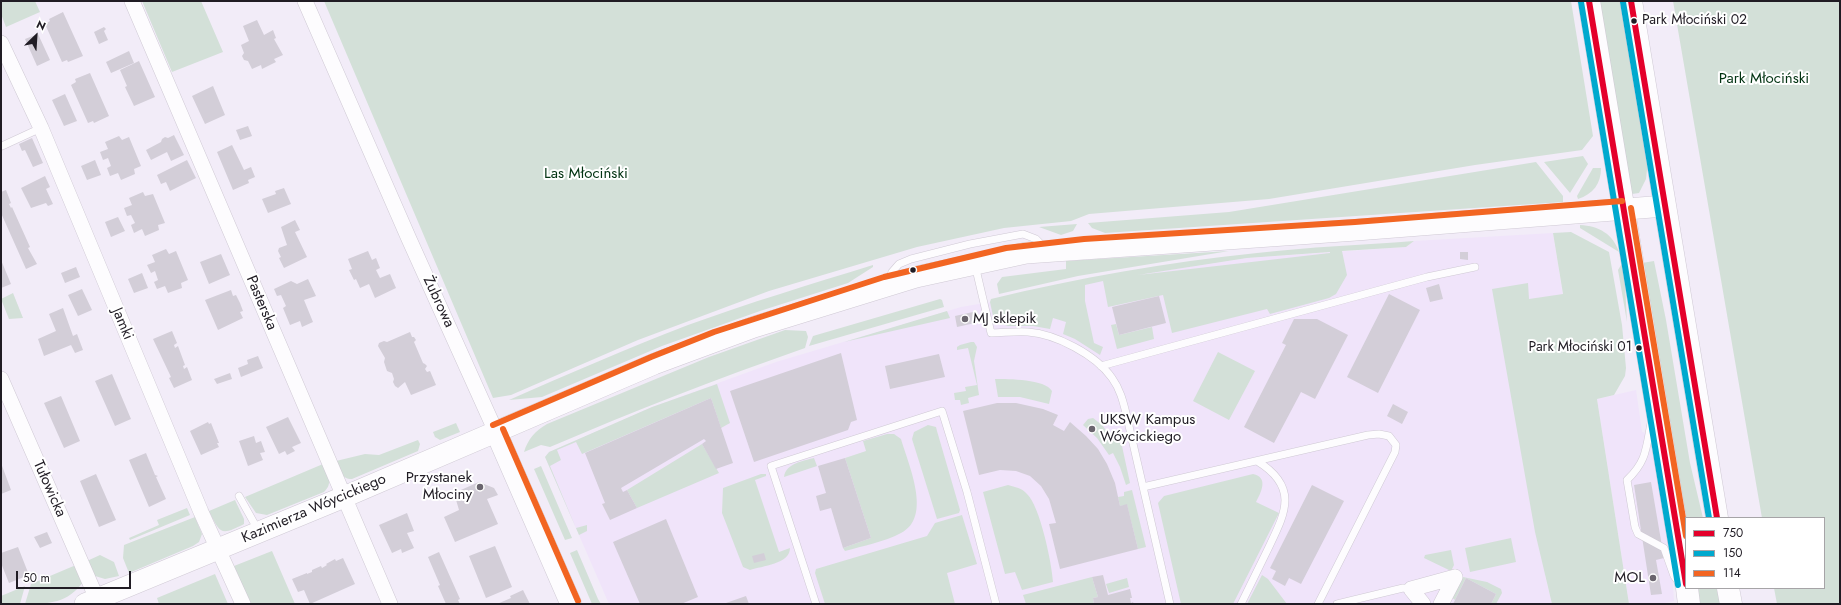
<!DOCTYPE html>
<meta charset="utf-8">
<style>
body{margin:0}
#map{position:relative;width:1841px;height:605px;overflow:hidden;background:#f2ecf8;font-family:Jost,sans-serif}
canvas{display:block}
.frame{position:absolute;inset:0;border:2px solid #201c24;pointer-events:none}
.legend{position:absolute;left:1685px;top:517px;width:140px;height:72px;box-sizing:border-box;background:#fff;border:1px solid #a6a4a7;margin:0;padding:5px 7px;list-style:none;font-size:12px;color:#201c24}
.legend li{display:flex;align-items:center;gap:8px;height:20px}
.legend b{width:20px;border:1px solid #a6a4a7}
.north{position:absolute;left:16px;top:16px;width:40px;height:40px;-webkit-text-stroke:3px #fff;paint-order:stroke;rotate:25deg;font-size:11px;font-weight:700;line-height:16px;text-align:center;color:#201c24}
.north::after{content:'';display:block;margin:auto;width:14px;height:18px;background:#201c24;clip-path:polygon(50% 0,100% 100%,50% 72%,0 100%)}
.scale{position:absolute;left:16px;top:571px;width:115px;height:18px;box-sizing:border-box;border:2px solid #201c24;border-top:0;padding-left:5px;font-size:12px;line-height:14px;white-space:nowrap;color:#201c24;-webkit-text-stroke:3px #fff;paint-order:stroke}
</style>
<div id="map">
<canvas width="1841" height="605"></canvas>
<div class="frame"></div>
<ul class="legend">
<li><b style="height:5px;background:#e4002b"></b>750</li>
<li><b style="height:5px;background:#00a9ce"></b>150</li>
<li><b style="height:5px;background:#f26522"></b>114</li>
</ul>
<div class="north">N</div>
<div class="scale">50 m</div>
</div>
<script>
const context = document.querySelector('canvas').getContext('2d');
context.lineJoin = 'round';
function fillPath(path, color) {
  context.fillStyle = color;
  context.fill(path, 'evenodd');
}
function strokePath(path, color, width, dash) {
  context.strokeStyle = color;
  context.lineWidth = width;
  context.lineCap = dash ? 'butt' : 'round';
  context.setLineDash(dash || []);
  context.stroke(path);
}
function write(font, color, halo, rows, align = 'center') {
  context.font = font + ' Jost,sans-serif';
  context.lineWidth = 4;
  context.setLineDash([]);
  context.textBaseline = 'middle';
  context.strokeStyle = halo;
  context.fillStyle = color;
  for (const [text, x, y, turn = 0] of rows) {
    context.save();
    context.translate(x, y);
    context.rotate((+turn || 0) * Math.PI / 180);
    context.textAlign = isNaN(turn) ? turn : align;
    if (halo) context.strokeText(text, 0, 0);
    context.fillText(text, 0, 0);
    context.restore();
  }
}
const built = new Path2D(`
 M1553,233l52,324 -60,18 7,29h-943l-64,-147 4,-5 103,-45 124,-45 185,-55 112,-19 30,-8 144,-22 159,-11 8,-6z
 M1636,390l6,42 14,4 13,94 5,71 -14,3h-31l-32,-205z`);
const green = new Path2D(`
 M1,1h34l5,11 -34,15 -5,-13z
 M142,1h59l22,51 -51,20z
 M324,1h1247l22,135 -11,14 -107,15 -206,34 -180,15 -18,7 -67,7 -87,19 -148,44 -131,49 -127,55 -18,3z
 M1598,1h24l26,160 -2,18 -7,14 -7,1z
 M1673,1h167v603h-63l-3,-16h50v-70h-62z
 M1583,156l5,8 -18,29 -26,-31z
 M1536,162l27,34v6l-458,31 -13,-5 -4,-5 141,-11z
 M1593,168h8c0,16 -8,26 -23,31l-1,-3z
 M1077,224l-4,7 -12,4 -22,-8z
 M1580,225c19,1 33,9 39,27l-39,-24z
 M1571,232l38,20 13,73 4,43 -1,8 -11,19 -17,4 32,205h-77l-17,-72 -43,-243 36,-6 1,16 34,-5 -10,-61z
 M1414,241l-8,6 -64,4 5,24 -11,19 -7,4 -59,16 -3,-5 -95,24 -9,-38 -55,12 -5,-26 -18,4v16l9,42 9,4 -3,8 -25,-16 -12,-5 3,-12 -13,-4 -3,11 -17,-3h-25l-9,-3 -6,-7 -3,-14 1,-3c87,-21 177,-37 266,-46 52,-6 105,-8 157,-12zM1330,252v1l-192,22 109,-17z
 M1229,251l-151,25 -79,18 -2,-10 5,-7 64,-8v-8z
 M1654,261l12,59 24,143 13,55h-17l-44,-255z
 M873,265v2l-25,16 -88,28 -98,35 -120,51 -33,3c59,-26 119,-52 179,-75 61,-22 123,-41 185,-60z
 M1621,265h3l3,57 -9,-52z
 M13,293l10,25 -14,1 -8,-20z
 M940,299l2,1 2,7 -135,39 4,-10z
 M947,311l3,7 -106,24z
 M1116,324l3,11 33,-8 2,12 -37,10 -6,-24z
 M785,330l21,1 2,6 -3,11c-86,30 -171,63 -255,99l-9,-2 -17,7c4,-13 11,-21 23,-28l162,-67z
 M971,342h3l3,5 -3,14 5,34 -11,3 1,5 -8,2 -1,-5h-5l-1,-7 12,-2 -1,-4 12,-2 -9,-37 -11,2v-3l3,-2z
 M1218,352l37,19 -26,49 -36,-19z
 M995,379c14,0 50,0 57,12l-3,13 -29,-7h-22z
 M717,384l13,39 -9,5 -10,-30 -129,56 -6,-12 -19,8 4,10 -11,6 26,62 11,-3v6l-8,4 -34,-78 4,-5 103,-45z
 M1093,418l9,7 10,13 -1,-8 11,16 8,37 -4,2 -6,-18 -7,-14 -4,2 -12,-17 -14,-13 5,-6z
 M456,423l4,9 -20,8 -5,-3 -2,-5z
 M928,425l8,2 1,4 23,79 -1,3 -22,6 -25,-80 2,-7z
 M887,434h7l7,5c7,25 32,78 0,94 -17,9 -38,13 -56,18l-2,-3 28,-10 -26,-80 21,-7 -3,-10z
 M418,440l2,4 -2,7 -66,28c-11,0 -12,-8 -16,-18l29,-7 14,1z
 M702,444l17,29 -82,35 -10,-18z
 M814,458l3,8 -33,11c2,-14 19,-16 30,-19z
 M323,464c4,10 11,19 1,28l-57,23 -11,-2 -11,-16z
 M541,466l31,72 -7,2 -31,-71z
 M761,474h5v2l-11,4 24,72 11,-4c0,16 -28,18 -40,22l-7,-3 -21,-54 1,-25z
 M1253,474c16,3 8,19 3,28l23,11 -46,91h-52l-23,-101 6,-7z
 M1008,485c7,2 14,3 19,9 13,12 25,70 26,88l-31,8 -7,-18 -10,2 -22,-82z
 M1132,490l14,57 -8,2 -11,-44 -7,1 -2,-9 6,-1v-4z
 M235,500l9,19v5c-23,12 -24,10 -35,-13z
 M187,508l3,7 -60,25 -1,-2 30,-13 -2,-5z
 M962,515l15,49 -30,9 8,31h-130l-10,-31 1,-4 111,-33 8,-13z
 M195,517l7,17 -3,8 -6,4 -64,27 -6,-15 1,-13z
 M1511,538l5,24 -46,10 -5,-24z
 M577,550l21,49 3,5h-9l-22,-51z
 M1451,550l3,15 -3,6 -27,-13 1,-3z
 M272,551l23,53h-45l-16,-38z
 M100,555l14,7 5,14 -14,3 -10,-3 -8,-15z
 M76,565l7,17c-15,21 -34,22 -58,22l6,-20z
 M215,574l13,30h-69l-2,-6z
 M1262,575l6,4 19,25h-40z
 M1092,577l6,20 -5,1 1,6h-68l-3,-9z
 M1463,577l24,5 14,7 1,4 -6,11h-5l5,-10 -30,-16 -11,22 -4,-3 8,-16z
 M1127,578l2,9 -20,6 -3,-9z
 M25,586l-5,18h-19v-8z
 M1696,588h23l2,16h-22z`);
const building = new Path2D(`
 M63,12l20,44 -15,6 -1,-2 -5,2 -17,-38 5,-3 -1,-2z
 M257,20l7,15 9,-5 3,8 -2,1 9,16 -9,4 2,3 -14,7 -1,-4 -9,4 -4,-8 -4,-1 -2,-4 2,-3 -3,-8 8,-4 -6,-15z
 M104,27l2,2 -2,2 4,9 -9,4 -5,-12z
 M38,34l12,26 -13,6 -12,-27z
 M129,51l5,12 -23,10 -5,-11z
 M139,61l16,36 -21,9 -9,-19 2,-1 -7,-16z
 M90,73l19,43 -15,7 -1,-2 -5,2 -17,-38 5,-3 -1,-3z
 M213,86l12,29 -20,9 -13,-28z
 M65,94l12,27 -13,5 -12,-26z
 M248,126l4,10 -12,4 -4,-10z
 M174,135l10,20 -13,6 -4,-9 -16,8 -5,-10 15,-8 1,-3 3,-2 3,1z
 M119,136l3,4 7,-3 12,29 -7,3 1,5 -14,6 -3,-7 -8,3 -3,-8 4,-2 -3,-8 -5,2 -3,-8 8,-3 -3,-7z
 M32,138l11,25 -10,4 -8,-17 -3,1 -3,-7z
 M232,145l12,25 7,-3 4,10 -7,3 1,3 -16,7 -16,-38z
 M95,160l6,15 -14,5 -6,-14z
 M187,160l9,18 -26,13 -4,-9 -5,2 -4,-9z
 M45,176l5,11 -4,2 7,15 -5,2 -2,-3 -15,5 -10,-20z
 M284,188l7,16 -23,9 -6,-14 14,-5 -1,-3z
 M6,190l5,13 -2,1 2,4 1,-1 18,40 -2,1 9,16 -11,5 -25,-56v-21z
 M143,192l2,4 8,-2 12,29 -7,2 1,5 -14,6 -3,-7 -8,4 -3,-8 4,-2 -4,-8 -4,1 -3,-8 8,-3 -3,-7z
 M118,217l7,14 -14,6 -6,-15z
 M295,220l5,10 -5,2 12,25 -23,11 -5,-10 2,-1 -3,-6 1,-3 8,-3 -6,-18z
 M166,249l3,5 7,-3 12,29 -7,3 1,5 -14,5 -3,-7 -8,3 -3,-7 4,-2 -3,-9 -4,2 -4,-8 8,-3 -3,-7z
 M368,251l4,9 4,-2 4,10 -4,2 4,8 10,-4 6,14 -21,10 -6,-14 -9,4 -4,-9 -2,1 -5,-10 3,-1 -4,-10z
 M1460,252h8v8l-8,-1z
 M221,254l9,21 -21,9 -9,-22z
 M1,260l10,24 -10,4z
 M76,267l4,10 -15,6 -4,-10z
 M142,273l6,15 -14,5 -6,-14z
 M308,279l8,17 -12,4 9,22 -11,5 -2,-6 -10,4 -7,-17 3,-2 -5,-11 -4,1 -3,-7 17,-8 6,3z
 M1439,284l4,15 -13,3 -4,-14z
 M82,289l10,21 -14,6 -10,-21z
 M231,290l2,6 3,-1 4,8 3,8 -3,1 3,6 -25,12 -13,-30z
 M1389,294l31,16 -42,83 -31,-16z
 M1159,296l7,27 -47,12 -7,-28z
 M63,308l10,28 4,-2 6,16 -8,3 -4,-8 -27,11 -6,-17 18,-8 -7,-17z
 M973,312l2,11 -18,4 -2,-11z
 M1294,319h23l31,16 -33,64 -14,-7 -27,51 -30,-16 42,-82 -4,-2z
 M172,331l5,12 -3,2 1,3 3,-2 7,19 -2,1 1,3 3,-2 5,13 -18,8 -5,-10 2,-1 -18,-38z
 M410,332l2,5h2l2,3 -2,2 9,21 2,1 2,2 -2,3 2,3 3,-1 6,14 -25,10 -6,-13 -7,6 -3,-2 -2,-4 1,-3 -2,-6 -5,-2 -3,-9 1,-4 -7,-12 1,-3 5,-2 3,1z
 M841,353l16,67 -6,2 -3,8 -94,32 -24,-71z
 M939,354l6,23 -55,12 -5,-23z
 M258,356l5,12 -22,9 -3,-9 10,-4 -1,-4z
 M230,373l2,6 -15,5 -3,-5z
 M112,374l19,45 -16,7 -20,-45z
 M61,396l19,45 -16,7 -20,-45z
 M711,398l22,65 -17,6 -14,-25 4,-3 -2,-2 -83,49 2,4 4,-2 10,18 -27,12 -8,-16 3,-1 -20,-50z
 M997,403h19l27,6 15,6 -5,10 11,6 6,-9 16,14 12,13 9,15 8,19 5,23 7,-2 11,45 -78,20 -11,-45 7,-1 -7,-24 -8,-13 -11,-10 -14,-5 -16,-1 -21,5 -16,-64z
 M1393,404l15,8 -6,12 -15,-8z
 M288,417l13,26 -9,4 3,4 -8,4 -2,-4 -6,3 -13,-27z
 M208,422l1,2 2,-1 8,20h-2l2,4 -18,8 -11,-24z
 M254,436l2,7 5,-2 4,11 -5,1 3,7 -15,6 -9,-25z
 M146,453l9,22 3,1 -2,1 10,22 -17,8 -20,-47z
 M845,458l26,80 -28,10 -12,-40 -11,3 -4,-15 10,-3 -8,-27z
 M1,463l10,27 -10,4z
 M96,474l20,46 -17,7 -19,-46z
 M479,482l15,6 4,7 -11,4 11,25 -43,18 -11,-25 15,-7 -5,-17z
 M1651,482l13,76 -8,2 6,34 -11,1 -17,-110z
 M1312,485l32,16 -43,83 -12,-6 -4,8 -13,-7 4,-8 -6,-3z
 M407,513l7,18 -7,2 7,15 -12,5 -1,-4 -9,4 -13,-28z
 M666,519l32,78 -17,7h-41l-27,-62z
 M47,532l5,11 -12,5 -6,-11z
 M495,546l17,41 -26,11 -17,-42z
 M18,547l11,28 -20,8 -8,-20v-10z
 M439,552l21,47 -2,1 2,4h-14l-8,-18 2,-1 -12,-28z
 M764,553l2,7 -12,3 -2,-7z
 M343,558l12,26 -45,20 -6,-14 -6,2 -6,-13 15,-6v1l5,-2v-2l9,-4 1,2 5,-3 -1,-1 9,-5 1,2z
 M1103,575l5,20 22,-6 2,9h-2l1,5 2,-1 1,2h-40l-1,-6 5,-1 -6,-20z
 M1466,578l30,16 -5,10h-38z
 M523,590l7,14h-33l14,-6 -1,-2z
 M746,596l3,8h-26z`);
const lane = new Path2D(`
 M2,146l39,-18
 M975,265l16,68c12,0 25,-2 37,-1 28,2 68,23 84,46 8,11 11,23 14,35l44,191
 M888,281l4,-9 7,-8 12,-5 59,-15 53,-10 13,5 9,9
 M1101,366l326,-89 48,-10
 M1651,423c-5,25 -4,38 -24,57l8,47 3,7 26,14 10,28 5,7
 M1143,487l225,-52 11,-1 10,2 7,9 -1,7 -77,152
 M239,496l19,34
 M816,604l-45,-138 171,-55 25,81 29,112
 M1241,604c9,-18 17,-35 26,-53 17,-36 34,-63 -10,-90
 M1337,604l66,-16 8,1`);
const street = new Path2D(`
 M132,1l258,603
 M305,1l104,238 87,193
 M1,43l40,85 160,384 42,92
 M1,379l96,220
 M1423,604l-12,-15 44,-12
 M1441,604l14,-27`);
const secondary = new Path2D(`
 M496,432l75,172
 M85,604l259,-107 310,-133 100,-37 162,-50 110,-24 330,-23 309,-24`);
const highway = new Path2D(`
 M1589,1l97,583
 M1631,1l86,517
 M1687,588l2,16
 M1728,588l3,16`);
const bus1 = new Path2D(`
 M1589,1l97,583
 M1631,1l86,517`);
const bus2 = new Path2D(`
 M1581,2l97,583
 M1623,2l86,516`);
const bus3 = new Path2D(`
 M1631,208l55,328
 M493,425l158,-68 63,-25 170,-55 122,-29 78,-9 271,-17 267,-21
 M503,429l75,172`);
const markers = [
 [1634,21,3.5,"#201c24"],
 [913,270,3.5,"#201c24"],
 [965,319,4,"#6a656e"],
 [1639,348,3.5,"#201c24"],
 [1092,429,4,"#6a656e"],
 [480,487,4,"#6a656e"],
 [1653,578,4,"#6a656e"]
];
const busNames = [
 ["Park Młociński 02",1642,21],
 ["Park Młociński 01",1632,348,"right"]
];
const parkNames = [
 ["Park Młociński",1764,79],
 ["Las Młociński",586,174]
];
const streetNames = [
 ["Żubrowa",438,302,65],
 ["Pasterska",261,303,67],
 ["Jamki",122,324,67],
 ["Tułowicka",49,489,66],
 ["Kazimierza Wóycickiego",314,509,-23]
];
const poiNames = [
 ["MJ sklepik",973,319],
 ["UKSW Kampus",1100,420],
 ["Wóycickiego",1100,437],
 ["Przystanek",472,478,"right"],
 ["Młociny",472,495,"right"],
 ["MOL",1645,578,"right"]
];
fillPath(built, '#f0e4fa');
fillPath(green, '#d3e0d8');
fillPath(building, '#d3ced8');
strokePath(lane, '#cfc9d4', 8);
strokePath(street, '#cfc9d4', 16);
strokePath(secondary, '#cfc9d4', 22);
strokePath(highway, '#cfc9d4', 23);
strokePath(lane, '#fdfcfe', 7);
strokePath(street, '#fdfcfe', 15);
strokePath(secondary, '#fdfcfe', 21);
strokePath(highway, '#fdfcfe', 22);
strokePath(bus1, '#e4002b', 6);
strokePath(bus2, '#00a9ce', 6);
strokePath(bus3, '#f26522', 6);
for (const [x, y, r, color] of markers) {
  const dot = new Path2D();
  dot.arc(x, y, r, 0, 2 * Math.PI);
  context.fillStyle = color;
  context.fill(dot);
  strokePath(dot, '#fff', 1.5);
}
write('14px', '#201c24', '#fff', busNames, 'left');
write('15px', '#023312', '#fff', parkNames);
write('15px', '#201c24', '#fff', streetNames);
write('15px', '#201c24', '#fff', poiNames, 'left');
</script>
